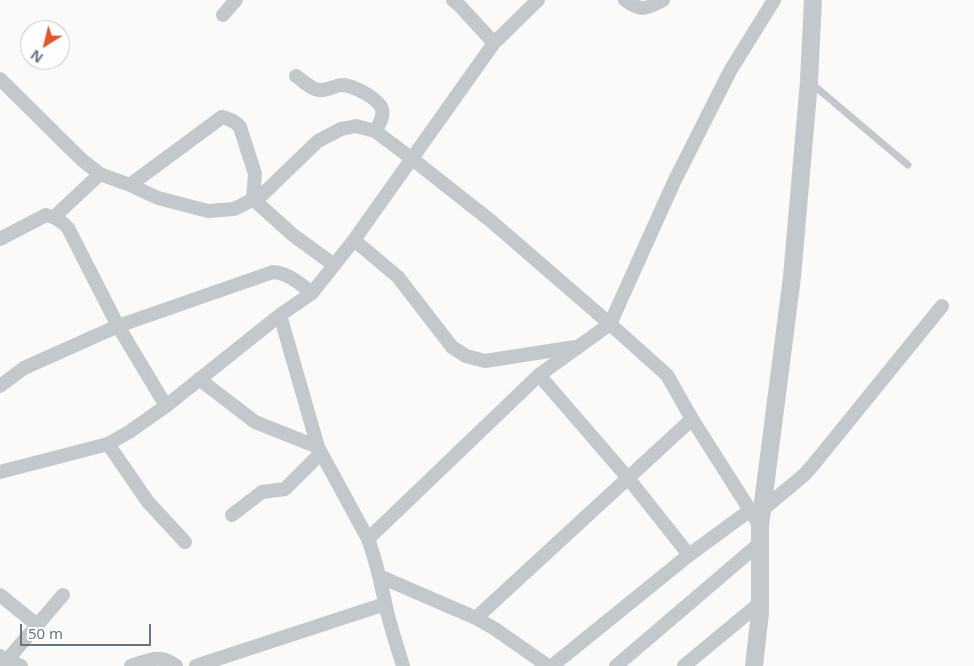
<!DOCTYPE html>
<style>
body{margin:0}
#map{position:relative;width:974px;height:666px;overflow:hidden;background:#fafaf8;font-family:"Noto Sans",sans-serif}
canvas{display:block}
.north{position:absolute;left:20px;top:20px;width:50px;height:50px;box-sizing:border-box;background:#fff;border:1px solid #c1c8cd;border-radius:50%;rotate:216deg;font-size:14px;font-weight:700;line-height:20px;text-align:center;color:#657683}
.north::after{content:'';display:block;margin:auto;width:18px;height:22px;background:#e4572e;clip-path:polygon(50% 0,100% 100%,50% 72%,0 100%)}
.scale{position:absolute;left:20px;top:624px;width:131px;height:22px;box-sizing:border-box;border:2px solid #657683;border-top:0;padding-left:6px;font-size:15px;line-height:18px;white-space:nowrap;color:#657683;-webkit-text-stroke:4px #fff;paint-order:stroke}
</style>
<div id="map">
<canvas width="974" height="666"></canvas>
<div class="north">N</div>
<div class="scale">50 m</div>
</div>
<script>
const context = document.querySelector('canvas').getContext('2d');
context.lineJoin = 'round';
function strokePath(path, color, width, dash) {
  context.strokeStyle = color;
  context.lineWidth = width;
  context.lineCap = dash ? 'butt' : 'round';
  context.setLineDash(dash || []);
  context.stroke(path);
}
const service = new Path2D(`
 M811,83l97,82`);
const minor = new Path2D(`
 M453,0l6,5 35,38
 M625,0c16,12 22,9 38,0
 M223,15l13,-15
 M296,76c6,4 16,14 24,14 7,1 15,-5 23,-5 11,1 35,13 39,24 2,8 -3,16 -7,22
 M0,79l82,81 18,14 30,11 28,13 50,13 26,-2 28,-14 56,-54 23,-12 15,-3 19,5 36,27 80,63 119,103 57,51 25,44 68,107
 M130,185l92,-68c8,2 13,4 18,10l15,47 -2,25 40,36 41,30
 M54,217l46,-43
 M0,239l46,-24c10,2 16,6 22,13l50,98 48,80
 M354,240l44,37 54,70 14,9 19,5 90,-14
 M280,315l38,132 50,92c8,21 12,41 17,63 4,22 12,43 18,64
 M539,375l89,103 61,77
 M199,379l56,43 63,25
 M0,386l24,-18 94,-42 155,-54c16,1 27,12 39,21
 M108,444l40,58 37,40
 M0,472l108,-28 21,-12 37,-26 114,-91 32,-22 42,-53 140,-197 44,-43
 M762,510l42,-35 9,-10 129,-159
 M232,515l30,-23 23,-3 36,-36
 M368,539l171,-164 71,-51 64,-142 56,-111 44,-71
 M381,577l95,41 19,11 53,37
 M0,595l37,30
 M476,618l216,-199
 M0,656l21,10
 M2,666l61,-71
 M131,666c19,-6 29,-13 45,0
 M196,666l189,-62
 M552,666l137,-111 60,-44
 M616,666l144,-123
 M684,666l76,-63`);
const tertiary = new Path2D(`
 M754,666l6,-53v-87l32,-249 17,-196 4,-81`);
strokePath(service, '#c3c8cc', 7);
strokePath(minor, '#c3c8cc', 14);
strokePath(tertiary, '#c3c8cc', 18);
</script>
